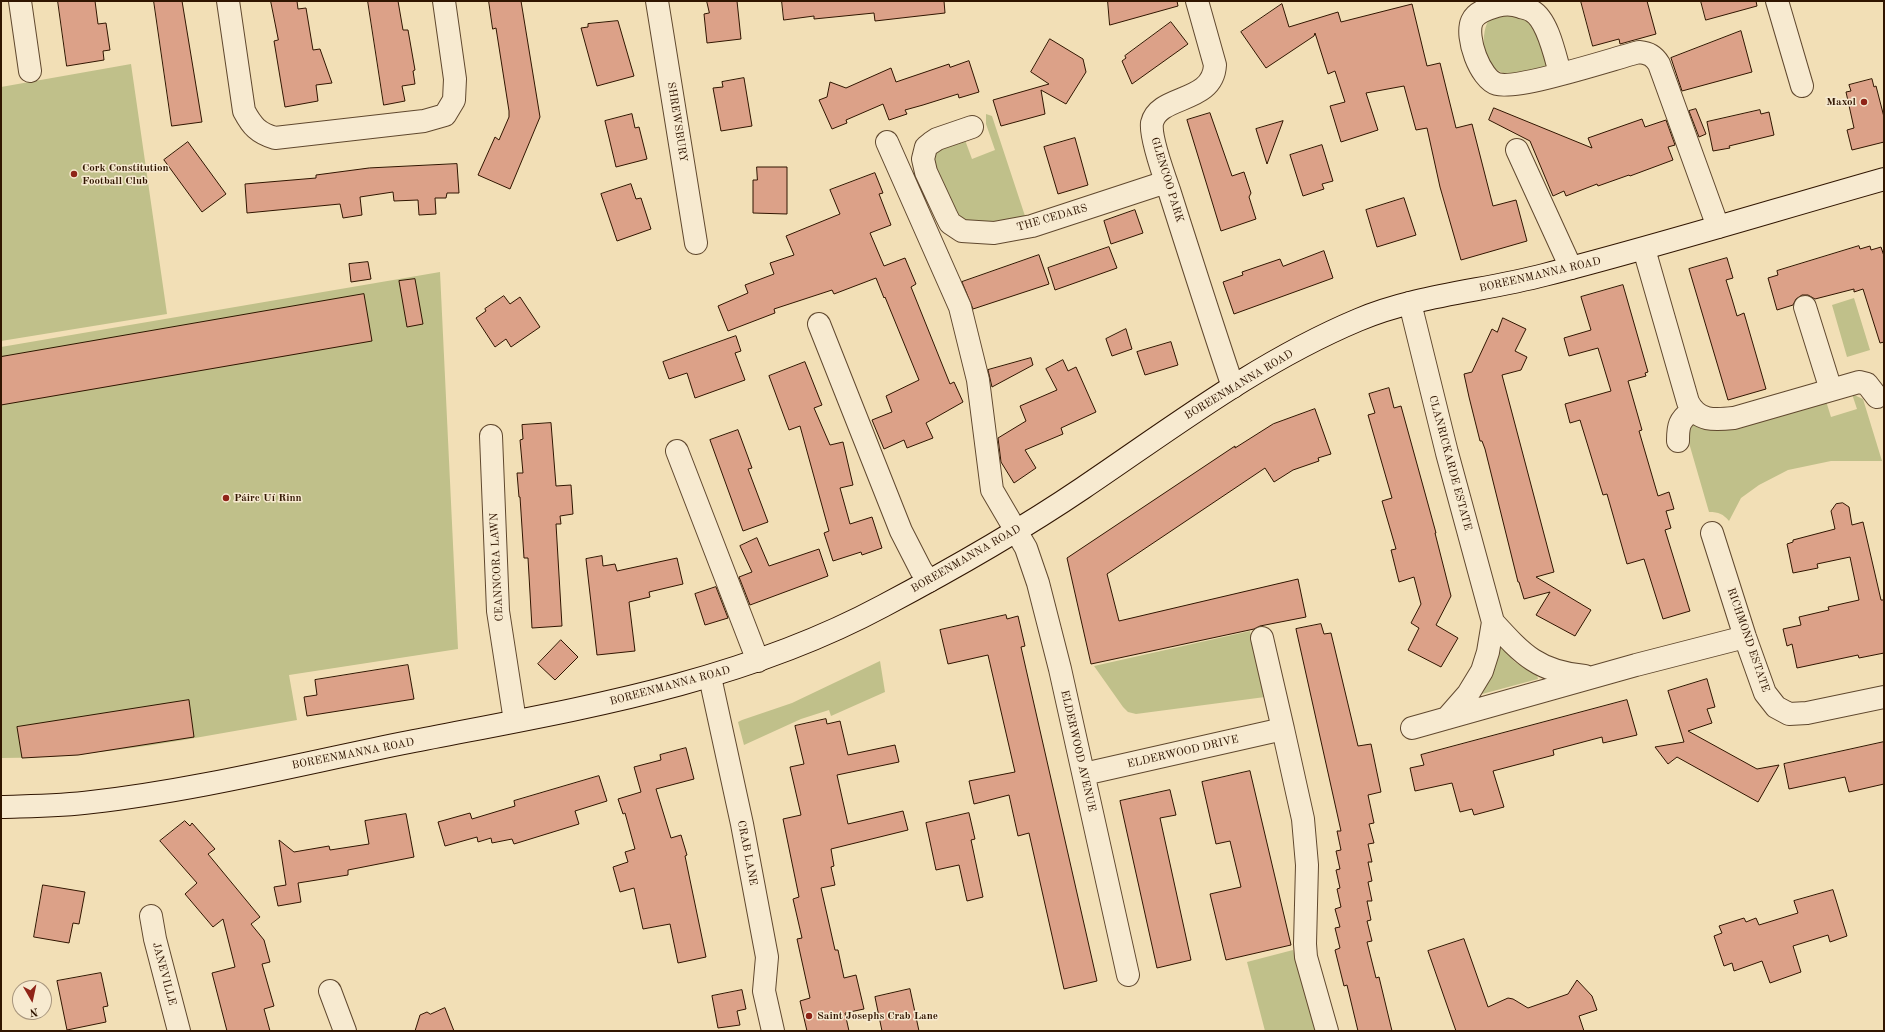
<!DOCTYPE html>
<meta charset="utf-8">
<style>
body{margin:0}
#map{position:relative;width:1885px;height:1032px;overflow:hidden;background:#f2dfb6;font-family:"Old Standard TT",serif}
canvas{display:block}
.frame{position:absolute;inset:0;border:2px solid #301500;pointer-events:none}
.north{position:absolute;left:12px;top:980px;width:40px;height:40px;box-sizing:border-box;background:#f7ead0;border:1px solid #a7957d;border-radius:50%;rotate:171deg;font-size:11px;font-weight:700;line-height:16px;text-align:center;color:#301500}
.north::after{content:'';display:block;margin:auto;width:14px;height:18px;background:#8f2418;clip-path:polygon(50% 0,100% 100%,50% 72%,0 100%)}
</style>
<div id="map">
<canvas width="1885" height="1032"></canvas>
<div class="frame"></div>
<div class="north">N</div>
</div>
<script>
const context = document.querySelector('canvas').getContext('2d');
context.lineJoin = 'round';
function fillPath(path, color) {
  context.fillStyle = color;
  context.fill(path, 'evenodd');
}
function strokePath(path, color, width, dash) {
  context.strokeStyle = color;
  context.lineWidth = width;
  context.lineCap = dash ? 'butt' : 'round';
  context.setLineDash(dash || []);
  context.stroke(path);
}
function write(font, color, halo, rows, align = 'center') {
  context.font = font + ' "Old Standard TT",serif';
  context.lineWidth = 3;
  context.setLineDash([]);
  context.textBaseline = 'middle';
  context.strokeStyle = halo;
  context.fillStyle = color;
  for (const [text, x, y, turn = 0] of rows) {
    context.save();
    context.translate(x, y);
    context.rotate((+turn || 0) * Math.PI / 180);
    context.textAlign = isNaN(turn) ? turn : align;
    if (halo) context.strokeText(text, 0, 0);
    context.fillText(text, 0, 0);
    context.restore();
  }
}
const green = new Path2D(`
 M1504,13l29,7 15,46c-11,3 -25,9 -36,9 -28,-2 -34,-36 -23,-56z
 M131,64l36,250 -166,27v-254z
 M986,114l6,2 33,100 -14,5 -40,4 -12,-9 -24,-52 -1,-6 5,-11 26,-7 7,19 23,-9 -9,-26z
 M440,272l18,377 -169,26 8,45c-98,17 -197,38 -296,38v-411z
 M1854,298l16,52 -23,7 -15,-52z
 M1852,394l11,5 19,62h-51l-43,9 -29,15 -18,13 -12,23c-6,-7 -10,-9 -20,-9l-20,-69 -1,-8 4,-10 134,-24 5,16 26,-8z
 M1250,631l15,66 -129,17 -8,-2 -5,-5 -29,-41z
 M1499,646l2,1 14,15 22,13 1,4 -56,15 -2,-3z
 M880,661l5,31 -54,24 -2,-6 -28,9 -57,26 -6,-23 4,-2 50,-17z
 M1293,950l23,81h-51l-18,-69z`);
const building = new Path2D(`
 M58,1h37l3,23 8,-1 4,27 -7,1 1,9 -37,6z
 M154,1h28l20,121 -30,4z
 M271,1h26l1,8 8,-1 7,42 7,-1 12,34 -16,2 2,16 -33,6 -11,-66 4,-1z
 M368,1h30l5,29h5l7,40 -2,1 2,13 -13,2 3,15 -21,4z
 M489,1h32l19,116 -30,72 -32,-14 17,-38 4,3 10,-23v-6l-13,-83 -3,1z
 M707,1h30l4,38 -34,4 -3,-29 5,-1z
 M782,1h162l1,12 -70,8 -1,-8 -60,6v-3l-30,4z
 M1108,1h69l1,5 -68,19z
 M1581,1h66l9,33 -36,10 -1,-5 -26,7z
 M1701,1h55l1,5 -51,14z
 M1282,4l7,23 49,-15 3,10 71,-18 15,62 13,-3 16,65 16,-4 21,82 23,-6 11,41 -66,19 -21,-73 -13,-59 -11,2 -12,-44 -38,7 12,37 -37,12 -11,-36 15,-4 -10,-31 -7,3 -13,-41 -1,3 -48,32 -25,-36z
 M618,21l16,55 -37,10 -16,-58 7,-1v-3z
 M1171,22l17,22 -56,40 -10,-23 4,-3 -1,-2z
 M1741,31l11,41 -70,19 -11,-33z
 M1050,39l33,20 3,13 -20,32 -25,-14 4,24 -44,12 -8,-26 56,-16 -18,-12z
 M969,61l10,31 -20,6 -1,-4 -35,11 -18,5 2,4 -18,6 -6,-16 -37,16 1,3 -15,6 -13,-29 8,-3 3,-15 16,6 45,-20 5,14 53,-18 1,3z
 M744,78l8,48 -31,5 -8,-43 10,-1 -1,-5z
 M1872,79l2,8 2,-1 8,31v25l-32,8 -5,-20 7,-2 -8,-36 5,-1 -2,-6z
 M1494,108l98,40 -4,-10 54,-19 3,8 21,-7 9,25 -7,2 5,13 -43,16 -1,-1 -31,11 -1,-2 -31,12 -2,-5 -11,5 -23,-55 -41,-21z
 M1696,109l10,25 -7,3 -10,-26z
 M1760,110l1,4 8,-2 5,23 -45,11 1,2 -17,3 -6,-29z
 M1210,113l22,63 12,-4 7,21 -2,4 7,22 -35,12 -34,-111z
 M632,114l3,14 4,-1 8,32 -31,8 -11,-46z
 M1283,121l-16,43 -11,-35z
 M1075,138l13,47 -30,9 -14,-47z
 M188,142l38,52 -24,18 -38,-52z
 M1322,145l11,36 -11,3 2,5 -21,7 -13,-41z
 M457,164l2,29h-12l-1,5h-11l1,16 -17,1 -1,-15 -24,1 -1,-9 -33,5 2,18 -19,3 -3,-14 -93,9 -2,-29 71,-6v-3l53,-7z
 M757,167h30v47l-34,-1v-33h4z
 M875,173l8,20 -4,1 12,31 -21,8 14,33 21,-8 11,26 -5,3 39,97 4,-2 9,20 -37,21 7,15 -26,10 -3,-8 -20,9 -12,-29 20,-8 -6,-16 33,-16 -34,-83 -1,1 -8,-20 -42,16 -2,-4 -58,19 1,4 -47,18 -10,-25 30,-13 -3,-8 29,-11 -4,-11 24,-8 -8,-19 54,-22 -10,-24z
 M631,184l5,15 5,-1 10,31 -34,12 -16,-47z
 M1404,198l12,37 -39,12 -11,-37z
 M1135,210l8,23 -32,11 -7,-23z
 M1859,246l1,3 10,-3 1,4 10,-3 3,9v86l-4,1 -17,-54 -9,3v-3l-39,10 -7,-4h-6l-6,4 -3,6 -16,5 -9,-32 10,-3 -1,-4z
 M1109,247l8,21 -62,22 -7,-22z
 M1324,251l9,27 -99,36 -11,-32 20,-7 -1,-3 38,-13 3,7z
 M1039,255l10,29 -76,25 -11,-27z
 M1727,258l6,20 -7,2 6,19 5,17 7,-3 22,76 -38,11 -39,-131z
 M368,262l3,17 -20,3 -2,-18z
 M415,279l8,45 -16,3 -8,-46z
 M1623,285l25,87 -3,1 1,3 -18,5 14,49 -3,1 19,65 11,-4 5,17 -8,2 5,17 -6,2 25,81 -27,8 -19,-60 -17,5 -20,-70 -4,1 -23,-75 -10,3 -5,-19 46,-13 -13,-43 -29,8 -5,-18 27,-8 -10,-33z
 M364,294l8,47 -371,64v-48z
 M504,296l6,8 10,-7 20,30 -29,20 -5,-8 -11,8 -19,-29 10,-7 -1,-2z
 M1503,318l23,11 -11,22 12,6 -6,13 -19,5 52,197 -18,5 55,33 -16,26 -39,-21 14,-23 -26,7 -5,-17h-1l-33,-133 -3,-8h-2l-11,-44 -5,-23 8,-2 20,-43 5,3z
 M1126,329l6,20 -20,7 -6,-17z
 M736,336l5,15 -6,2 10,27 -50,18 -8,-25 -18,6 -6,-17z
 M1171,342l7,23 -33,10 -8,-23z
 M1031,358l2,7 -41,22 -4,-17z
 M1063,360l5,11 8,-4 20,45 -35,16 2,6 -38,16 11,18 -22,15 -13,-21 -3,-24 28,-17 -6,-15 37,-16 -11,-21z
 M805,362l17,43 -8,3 16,37 13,-3 10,43 -13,3 10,36 22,-7 10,31 -20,7 -1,-3 -28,9 -9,-28 5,-2 -29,-105 -11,4 -20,-54z
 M1389,388l5,20 7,-2 35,127h-1l16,63 -15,29 22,13 -17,29 -33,-17 11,-22 -8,-5 10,-19 -7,-27 -15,5 -8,-32 5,-1 -14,-48 10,-3 -24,-83 7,-2 -6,-19z
 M1315,409l16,45 -13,4 1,3 -26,9 -19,12 -9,-14 -158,106 12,47 179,-42 8,38 -46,9 -6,3 -163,35 -24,-106 168,-112v2l38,-24z
 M551,423l5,63 15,-1 2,29 -13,2 1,8h-5l6,102 -30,2 -4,-70h-4l-4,-61h-1l-2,-24h6l-3,-33 3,-1 -1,-14z
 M738,430l14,38 -4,1 20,53 -25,9 -33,-91z
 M1843,503l6,4 3,18 11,-3 18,78h3v53l-25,5 -1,-3 -61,13 -5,-24 -5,2 -4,-17 18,-4 -2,-8 30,-7 -1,-3 31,-7 -9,-43 -33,7 1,4 -25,5 -6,-29 6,-2v-2l42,-11 -4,-18 5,-7z
 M757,538l12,28 50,-17 9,27 -78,29 -11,-28 13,-5 -12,-26z
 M602,556l1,10 12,-2 2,7 60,-13 6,26 -34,8 1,5 -21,5 6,49 -38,4 -11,-96z
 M716,587l12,31 -23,7 -10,-31z
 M1006,615l1,4 11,-3 7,30 -4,1 76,334 -33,8 -35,-156 -11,3 -9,-41 -35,9 -5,-23 46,-9 -27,-117 -40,9 -8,-34z
 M1321,624l3,10 7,-1 27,113 13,-2 10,48 -13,3 6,28 -5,1 5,19 -6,1 4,18h-4l4,19 -4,1 4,19h-5l4,19 -4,1 5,20 -5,1 9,36 3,-1 13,54h-34l-11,-46 -3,1 -9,-36 5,-2 -5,-20 5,-1 -5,-18 6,-2 -4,-18 3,-1 -4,-18 4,-1 -4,-18 5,-1 -4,-19h4l-45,-202z
 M561,640l17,17 -23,23 -17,-16z
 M408,665l6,34 -107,17 -3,-19 13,-2 -2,-15z
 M1707,679l8,28 -8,2 5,14 -24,8 69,38 22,-4 -21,37 -81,-45 -9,7 -13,-17 29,-5 -16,-51z
 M189,700l5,37 -116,18 -56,3 -5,-31z
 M1627,700l10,35 -34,8 -1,-6 -49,13 1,5 -61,16 11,36 -30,8 -2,-6 -12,3 -8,-29 -37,8 -5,-23 14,-3 -3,-10z
 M826,719l1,5 13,-3 8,34 47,-10 4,17 -62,13 11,49 55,-13 5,19 -77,19 3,17 -3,1 4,18 -14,3 14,62h3l6,28 12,-3 8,34 -19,4 4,18h-42l-7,-30 10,-3 -13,-59 5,-1 -9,-39 6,-2 -16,-78 18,-4 -11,-48 14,-3 -9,-38z
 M1884,742v42l-35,8 -4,-15 -56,12 -5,-25z
 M686,748l8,31 -38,10 15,49 10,-3 6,20 -2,1 21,101 -28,6 -8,-39 -27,5 -9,-41 -14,4 -7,-25 15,-5 -3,-10 10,-3 -10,-36 -2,1 -5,-15 23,-7 -7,-25 27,-7 -1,-5z
 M1250,771l41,174 -65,15 -16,-66 31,-7 -11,-46 -14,3 -14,-62z
 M599,776l8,25 -32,10 4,13 -65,20 -2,-5 -20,4 -1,-5 -13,4 -1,-5 -32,9 -7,-24 32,-9 2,6 43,-13 -1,-5z
 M1170,790l6,25 -16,3 31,142 -34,8 -37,-167z
 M969,813l6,26 -4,1 12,57 -16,4 -8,-36 -23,5 -10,-47z
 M406,814l8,43 -66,13v5l-50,8 3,19 -23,4 -4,-19 12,-2 -7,-45 15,12 35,-6 1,4 39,-6 -4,-23z
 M185,821l5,5 2,-3 23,26 -7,5 52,63 -9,7 13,16 6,22 -8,2 12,42 -10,3 6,22h-43l-15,-58 23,-6 -12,-48 -10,8 -28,-33 12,-11 -37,-42z
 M43,885l42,7 -6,32 -6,-1 -4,20 -35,-6z
 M1833,890l14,46 -17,6 -2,-7 -35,11 8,26 -31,11 -8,-22 -28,10 -2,-8 -8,3 -10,-30 8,-3 -3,-7 25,-8 2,4 10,-4 3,7 39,-12 -4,-12z
 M1464,939l24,68 20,-9 5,1 15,9 40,-14 9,-14 15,16 5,14 -18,6 5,15h-128l-28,-80z
 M101,973l7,33 -5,1 3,15 -39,8 -10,-49z
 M910,989l9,42h-37l-7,-34z
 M742,990l4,19 -9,2 3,14 -22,3 -6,-32z
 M445,1008l9,23h-39l5,-16 7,-3 3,2z`);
const minor = new Path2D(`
 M20,1l10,70
 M228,1l16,110c8,15 14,22 31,27l149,-17 21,-6 9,-15 1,-21 -11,-78
 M657,1l39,242
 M1197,1l18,64c-2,39 -56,29 -63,58 -2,13 12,53 17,67 21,66 42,132 64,197
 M1777,1l25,85
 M1560,73c-5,-17 -12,-53 -28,-62 -3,-2 -8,-3 -11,-4 -8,-3 -17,-3 -24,-1 -10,3 -21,6 -25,15 -7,16 8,58 25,63 22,6 115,-25 142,-32 10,1 15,4 20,12l59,163
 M972,127l-35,12 -6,4 -5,4 -3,12 3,13 20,43 4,8 12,8 32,2 38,-7 134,-44
 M887,142l73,165 18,73 14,110 34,58 12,35 22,86 68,306
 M1517,150l54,118
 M1644,249l44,153c10,20 27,18 46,16l125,-36 8,2 10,13
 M1410,303l37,150 46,169 -5,30 -6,19 -14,23 -21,24
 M1805,307l26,83
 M819,324l82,207 20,39 8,11
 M491,436l7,175 17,110
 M1678,441c0,-16 1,-20 14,-31
 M677,451l81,210
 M1712,533l33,104 20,56 11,14 13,7 18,-1 77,-16
 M1493,622c30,33 46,50 92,54
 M1262,638l21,91
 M710,677l32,147 25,133 -3,34 9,40
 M1412,728l224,-63 109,-28
 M1084,774l199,-45 20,90 4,46 -2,79 1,13 21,74
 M151,916l4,23 24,92
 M330,991l15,40`);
const secondary = new Path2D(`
 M1,807c30,-1 61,-1 91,-5 106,-12 212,-39 317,-60 162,-32 327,-57 474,-136 68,-36 135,-74 200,-118 89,-60 175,-126 275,-168 59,-25 125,-29 186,-45 114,-29 227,-64 340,-96`);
const markers = [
 [1864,102,4,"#8f2418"],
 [74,174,4,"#8f2418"],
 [226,498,4,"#8f2418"],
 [809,1016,4,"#8f2418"]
];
const poiNames = [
 ["Maxol",1856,102,"right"],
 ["Cork Constitution",82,168],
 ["Football Club",82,181],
 ["Páirc Uí Rinn",234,498],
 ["Saint Josephs Crab Lane",817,1016]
];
const streetNames = [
 ["SHREWSBURY",677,122,81],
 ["GLENCOO PARK",1167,180,73],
 ["THE CEDARS",1052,218,-16],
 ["BOREENMANNA ROAD",1540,275,-13],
 ["BOREENMANNA ROAD",1239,385,-31],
 ["CLANRICKARDE ESTATE",1450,463,75],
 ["BOREENMANNA ROAD",966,559,-30],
 ["CEANNCORA LAWN",497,567,-93],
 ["RICHMOND ESTATE",1748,640,71],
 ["BOREENMANNA ROAD",670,686,-15],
 ["ELDERWOOD AVENUE",1078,751,77],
 ["ELDERWOOD DRIVE",1183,752,-13],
 ["BOREENMANNA ROAD",353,754,-11],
 ["CRAB LANE",747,853,79],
 ["JANEVILLE",164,974,75]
];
fillPath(green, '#c0c08a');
fillPath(building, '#dca188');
strokePath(building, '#301500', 1);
strokePath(minor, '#60482e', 24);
strokePath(secondary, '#301500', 24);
strokePath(minor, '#f7ead0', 22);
strokePath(secondary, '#f7ead0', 22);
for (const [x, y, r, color] of markers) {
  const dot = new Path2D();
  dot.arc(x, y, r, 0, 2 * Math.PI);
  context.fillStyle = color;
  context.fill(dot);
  strokePath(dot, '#f7ead0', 1.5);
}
write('bold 11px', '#301500', '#f7ead0', poiNames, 'left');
write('11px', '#301500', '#f7ead0', streetNames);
</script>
